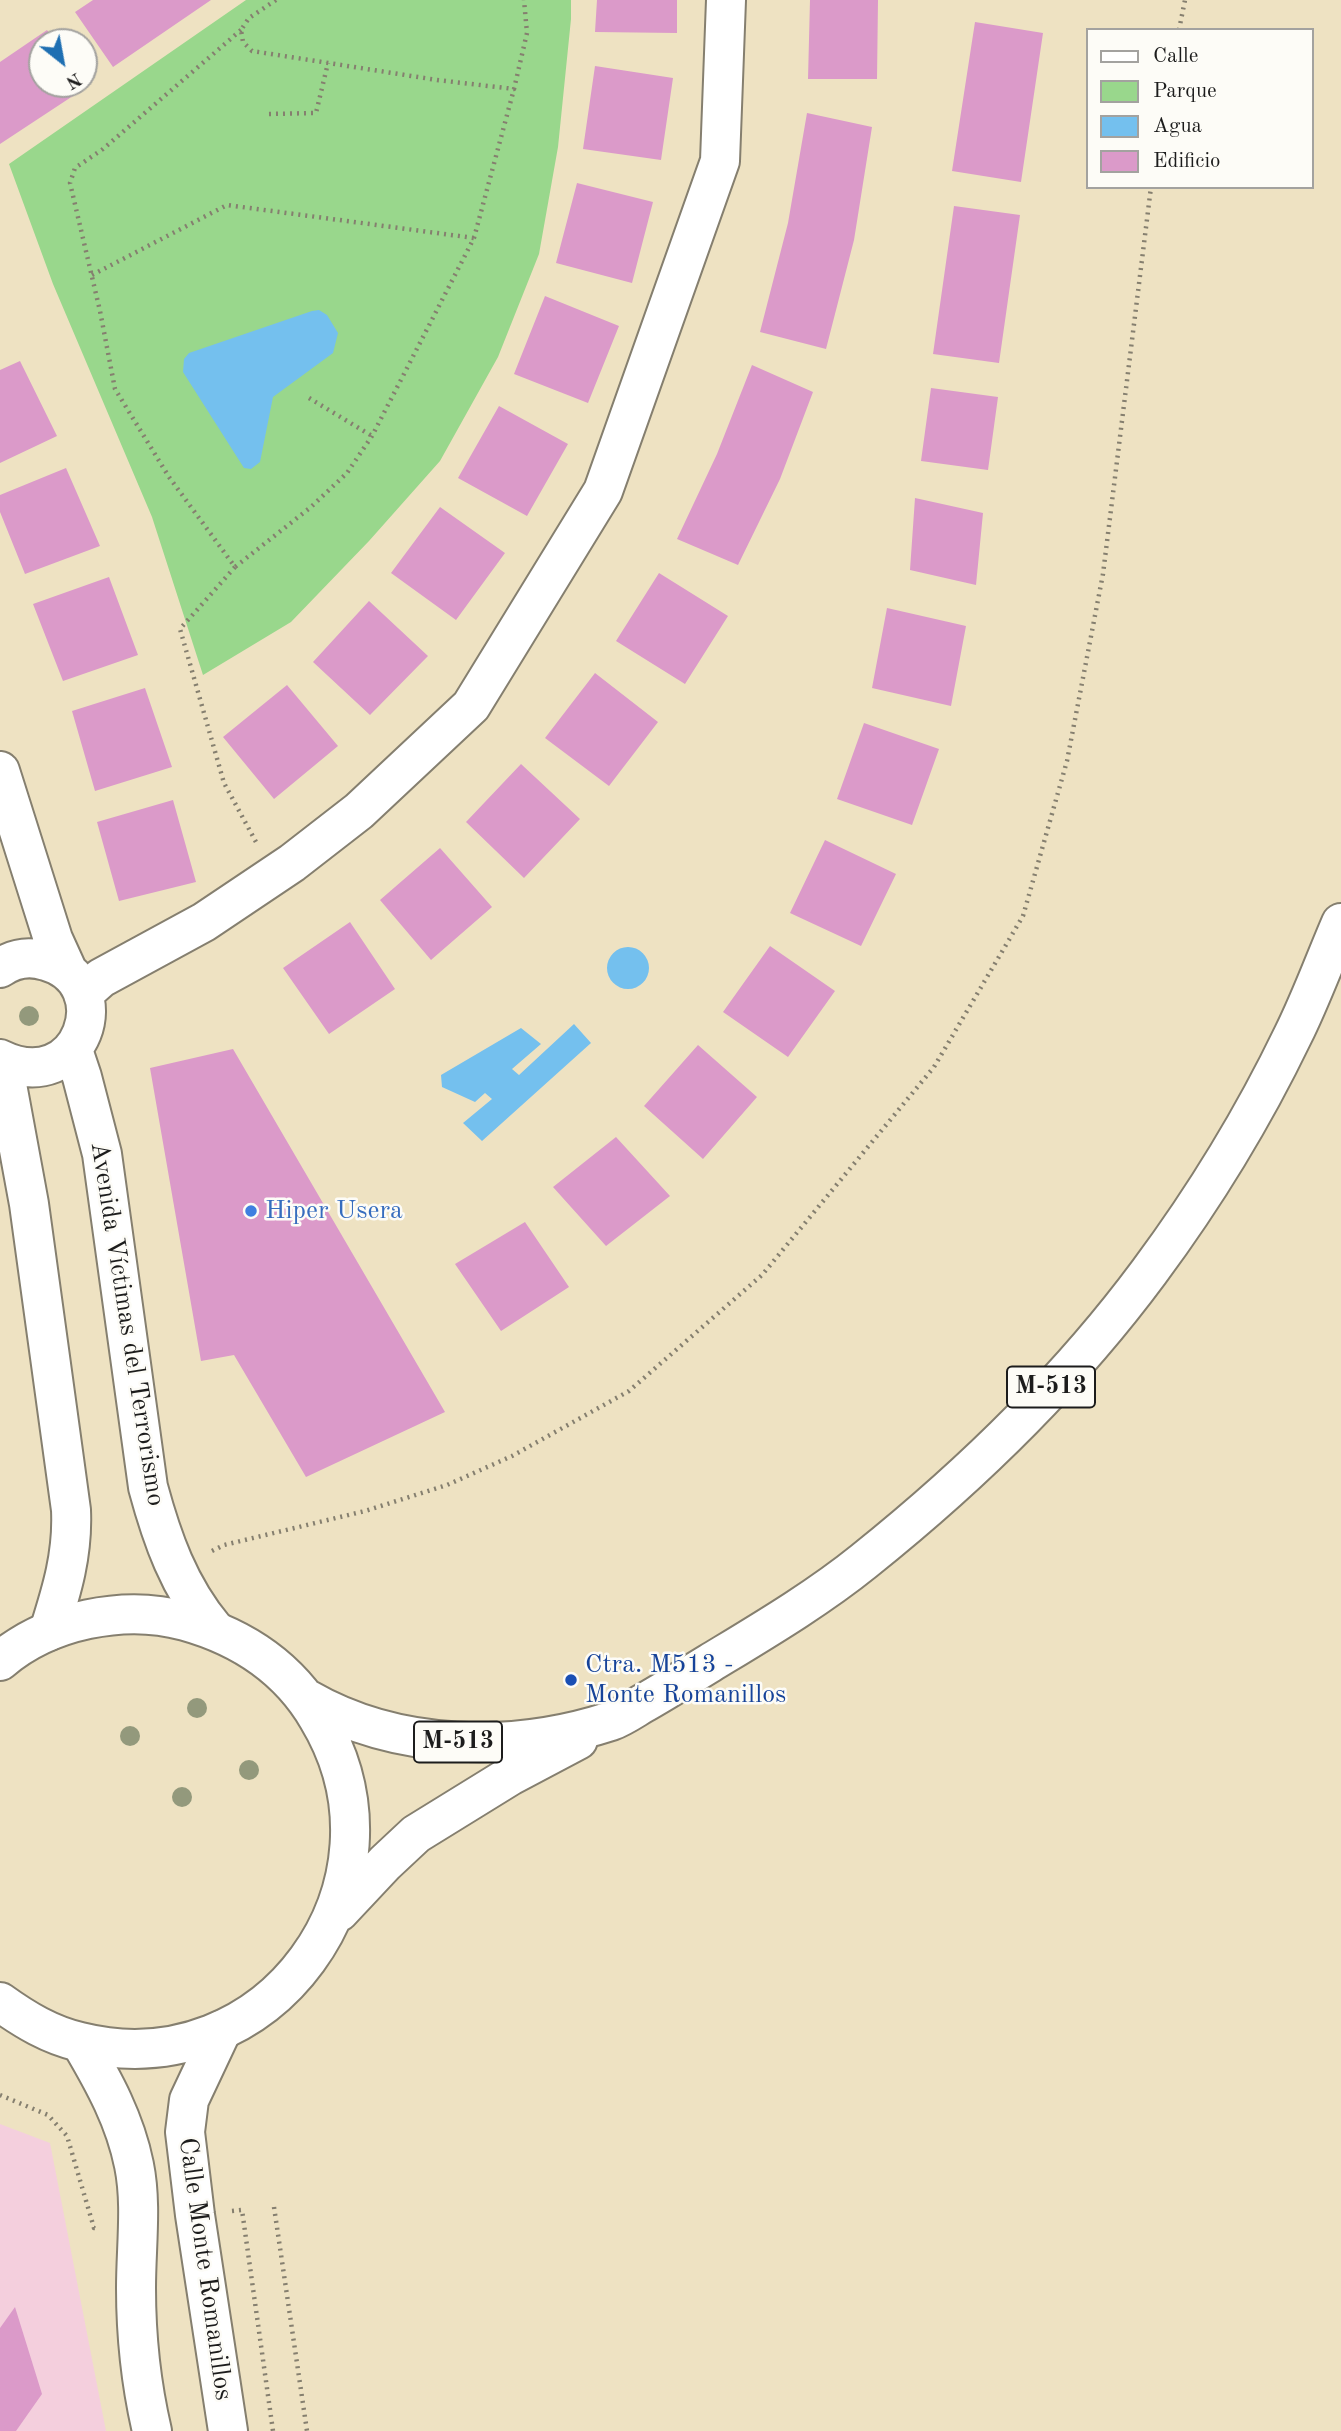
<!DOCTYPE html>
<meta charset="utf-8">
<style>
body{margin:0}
#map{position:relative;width:1341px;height:2431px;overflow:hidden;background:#eee2c2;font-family:"Old Standard TT",serif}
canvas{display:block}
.legend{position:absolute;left:1086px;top:28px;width:228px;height:161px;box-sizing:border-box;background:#fdfcf7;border:2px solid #a3a29f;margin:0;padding:9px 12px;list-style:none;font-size:21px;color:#1c1c1c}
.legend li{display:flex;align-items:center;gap:14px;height:35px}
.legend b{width:35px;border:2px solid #a3a29f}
.north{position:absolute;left:28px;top:28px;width:70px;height:70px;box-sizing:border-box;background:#fdfcf7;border:2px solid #a3a29f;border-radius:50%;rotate:149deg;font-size:19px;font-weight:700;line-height:28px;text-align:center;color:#1c1c1c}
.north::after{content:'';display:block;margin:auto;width:24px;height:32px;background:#1f6fb2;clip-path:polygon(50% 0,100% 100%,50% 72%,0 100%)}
</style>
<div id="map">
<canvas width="1341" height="2431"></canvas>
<ul class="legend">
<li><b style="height:9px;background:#fff"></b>Calle</li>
<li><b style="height:19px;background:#99d78c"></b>Parque</li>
<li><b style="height:19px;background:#74c0ee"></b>Agua</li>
<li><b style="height:19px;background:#db9ac9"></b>Edificio</li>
</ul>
<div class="north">N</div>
</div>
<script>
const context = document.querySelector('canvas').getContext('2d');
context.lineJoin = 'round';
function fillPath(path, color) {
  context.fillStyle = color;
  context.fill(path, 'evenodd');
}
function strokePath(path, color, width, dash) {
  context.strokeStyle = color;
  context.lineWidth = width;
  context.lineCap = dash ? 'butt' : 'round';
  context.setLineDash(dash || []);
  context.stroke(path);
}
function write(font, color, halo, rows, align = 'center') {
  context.font = font + ' "Old Standard TT",serif';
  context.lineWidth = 5;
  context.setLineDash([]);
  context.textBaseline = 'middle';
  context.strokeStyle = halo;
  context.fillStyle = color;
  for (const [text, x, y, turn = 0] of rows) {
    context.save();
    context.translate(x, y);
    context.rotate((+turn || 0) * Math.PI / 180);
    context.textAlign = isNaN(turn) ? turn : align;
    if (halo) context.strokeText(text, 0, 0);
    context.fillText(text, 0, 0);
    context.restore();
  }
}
const built = new Path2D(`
 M0,2124l50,19 56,288h-106z`);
const green = new Path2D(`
 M246,0h325v19l-13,128 -19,107 -41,103 -58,104 -71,80 -78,81 -88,53 -51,-158 -99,-233 -44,-120z`);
const water = new Path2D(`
 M319,310l8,5 11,18 -5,20 -60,44 -13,65 -9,7 -7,-1 -61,-96 1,-13 5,-6 123,-42z
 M607 968a21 21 0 1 1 42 0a21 21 0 1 1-42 0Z
 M574,1024l17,19 -109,98 -19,-18 29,-24 -7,-6 -10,9 -33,-15 -1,-12 80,-47 20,16 -29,25 7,6z`);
const building = new Path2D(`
 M93,0h118l-98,67 -38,-55z
 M597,0h80v33l-82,-1z
 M810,0h68l-1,79h-69z
 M975,22l68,11 -22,149 -69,-11z
 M47,30l8,12h-13v42h40l3,4 -85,56v-82z
 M595,66l78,12 -12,82 -78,-11z
 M807,113l65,14 -18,113 -28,109 -66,-17 28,-109z
 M577,183l76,19 -21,81 -76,-20z
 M954,206l66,9 -21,148 -66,-9z
 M545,296l74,30 -31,77 -74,-29z
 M20,361l37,75 -57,27v-93z
 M752,365l61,27 -33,87 -42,86 -61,-26 40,-85z
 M931,388l67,9 -10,73 -67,-9z
 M499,406l69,38 -41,72 -69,-38z
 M66,468l34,78 -75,28 -25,-62v-17z
 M915,498l68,15 -7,72 -66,-15z
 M440,507l65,46 -49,67 -65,-47z
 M659,573l69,43 -43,68 -69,-43z
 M109,577l29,78 -75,26 -30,-77z
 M369,601l59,55 -58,59 -57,-53z
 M887,608l79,18 -15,80 -79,-18z
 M595,673l63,49 -49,64 -64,-48z
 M287,685l51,61 -64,53 -51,-62z
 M145,688l27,79 -77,24 -23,-80z
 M864,723l75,26 -27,76 -75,-26z
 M521,764l59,55 -56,59 -58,-56z
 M173,800l23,82 -77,19 -22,-79z
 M825,840l71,34 -35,72 -71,-33z
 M440,848l52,59 -61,53 -51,-60z
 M350,922l45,67 -66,45 -46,-66z
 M770,946l65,45 -47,66 -65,-45z
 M698,1045l59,52 -54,62 -59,-53z
 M233,1049l212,363 -139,65 -72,-122 -33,6 -51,-293z
 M616,1137l54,59 -64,50 -53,-59z
 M525,1222l44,65 -68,44 -46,-67z
 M15,2307l27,87 -26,37h-16v-103z`);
const path = new Path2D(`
 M276,0l-27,18 -8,12 2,12 9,9 185,29 77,9 13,-56 -3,-33
 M241,30l-138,119 -28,19 -5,15 30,128 15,78 54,88 66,90 76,-60 36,-34 25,-37 102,-198 40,-149
 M1179,30l6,-30
 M269,114l47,-1 12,-50
 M92,275l135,-70 247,33
 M309,398l63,38
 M235,567l-55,62 44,154 32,59
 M212,1551l12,-6 141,-34 82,-26 65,-29 117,-65 133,-116 172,-208 89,-151 44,-155 36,-187 48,-387
 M0,2095l48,20 19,21 27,92h5
 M274,2207l33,224
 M232,2211l10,-1 31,221`);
const minor = new Path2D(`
 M0,771l53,168 15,33
 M0,968c14,-10 30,-12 46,-7 75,21 36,138 -46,98
 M83,994l18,-16 103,-56 88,-59 67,-52 112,-105 132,-215 117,-330 6,-161
 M73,1050l9,27 20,77 46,333c14,52 31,100 66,142
 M0,1059l8,31 21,114 42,306c2,44 -9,80 -22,121
 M222,2030l-33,70 -4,32 10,83 33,216
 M81,2043c23,39 44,77 53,122 8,39 2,82 2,123 0,48 5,96 16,143`);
const major = new Path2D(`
 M0,1661c48,-41 124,-57 185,-40 57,16 103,46 133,97 100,165 -49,371 -238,324 -30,-7 -55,-22 -80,-40
 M307,1699c90,52 206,54 304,22 11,-4 21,-11 31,-17 23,-13 45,-27 68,-41 51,-31 107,-64 154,-102 105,-84 205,-181 285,-289 55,-74 104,-154 144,-237 18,-36 32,-75 48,-112
 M339,1912l46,-49 31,-29 94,-58 68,-36`);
const trees = [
 [29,1016],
 [197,1708],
 [130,1736],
 [249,1770],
 [182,1797]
];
const markers = [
 [251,1211,7,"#3f7fe0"],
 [571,1680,7,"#1a4fb4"]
];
const shields = [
 [1051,1387,88],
 [458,1742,88]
];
const shieldNames = [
 ["M-513",1051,1387],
 ["M-513",458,1742]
];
const shopNames = [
 ["Hiper Usera",265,1211]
];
const streetNames = [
 ["Avenida Víctimas del Terrorismo",127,1324,81],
 ["Calle Monte Romanillos",205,2269,82]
];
const transitNames = [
 ["Ctra. M513 -",585,1665],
 ["Monte Romanillos",585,1695]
];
fillPath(built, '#f4cfdd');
fillPath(green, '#99d78c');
fillPath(water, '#74c0ee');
fillPath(building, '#db9ac9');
strokePath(minor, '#857f6f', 42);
strokePath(major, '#857f6f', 42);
strokePath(path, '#857f6f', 4.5, [2, 5]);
strokePath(minor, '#fff', 38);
strokePath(major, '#fff', 38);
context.fillStyle = '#93997c';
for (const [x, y] of trees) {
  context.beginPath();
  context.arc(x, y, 10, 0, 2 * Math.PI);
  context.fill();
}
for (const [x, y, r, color] of markers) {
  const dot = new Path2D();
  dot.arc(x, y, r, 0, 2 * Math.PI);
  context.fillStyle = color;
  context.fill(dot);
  strokePath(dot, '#fdfcf7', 2.5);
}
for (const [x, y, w] of shields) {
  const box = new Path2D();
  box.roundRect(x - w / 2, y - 20.5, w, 41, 5);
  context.fillStyle = '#fdfcf7';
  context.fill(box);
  strokePath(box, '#1c1c1c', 2);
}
write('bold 24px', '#1c1c1c', null, shieldNames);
write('26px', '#366cbe', '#fdfcf7', shopNames, 'left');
write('26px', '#1c1c1c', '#fdfcf7', streetNames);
write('26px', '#164399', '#fdfcf7', transitNames, 'left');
</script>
